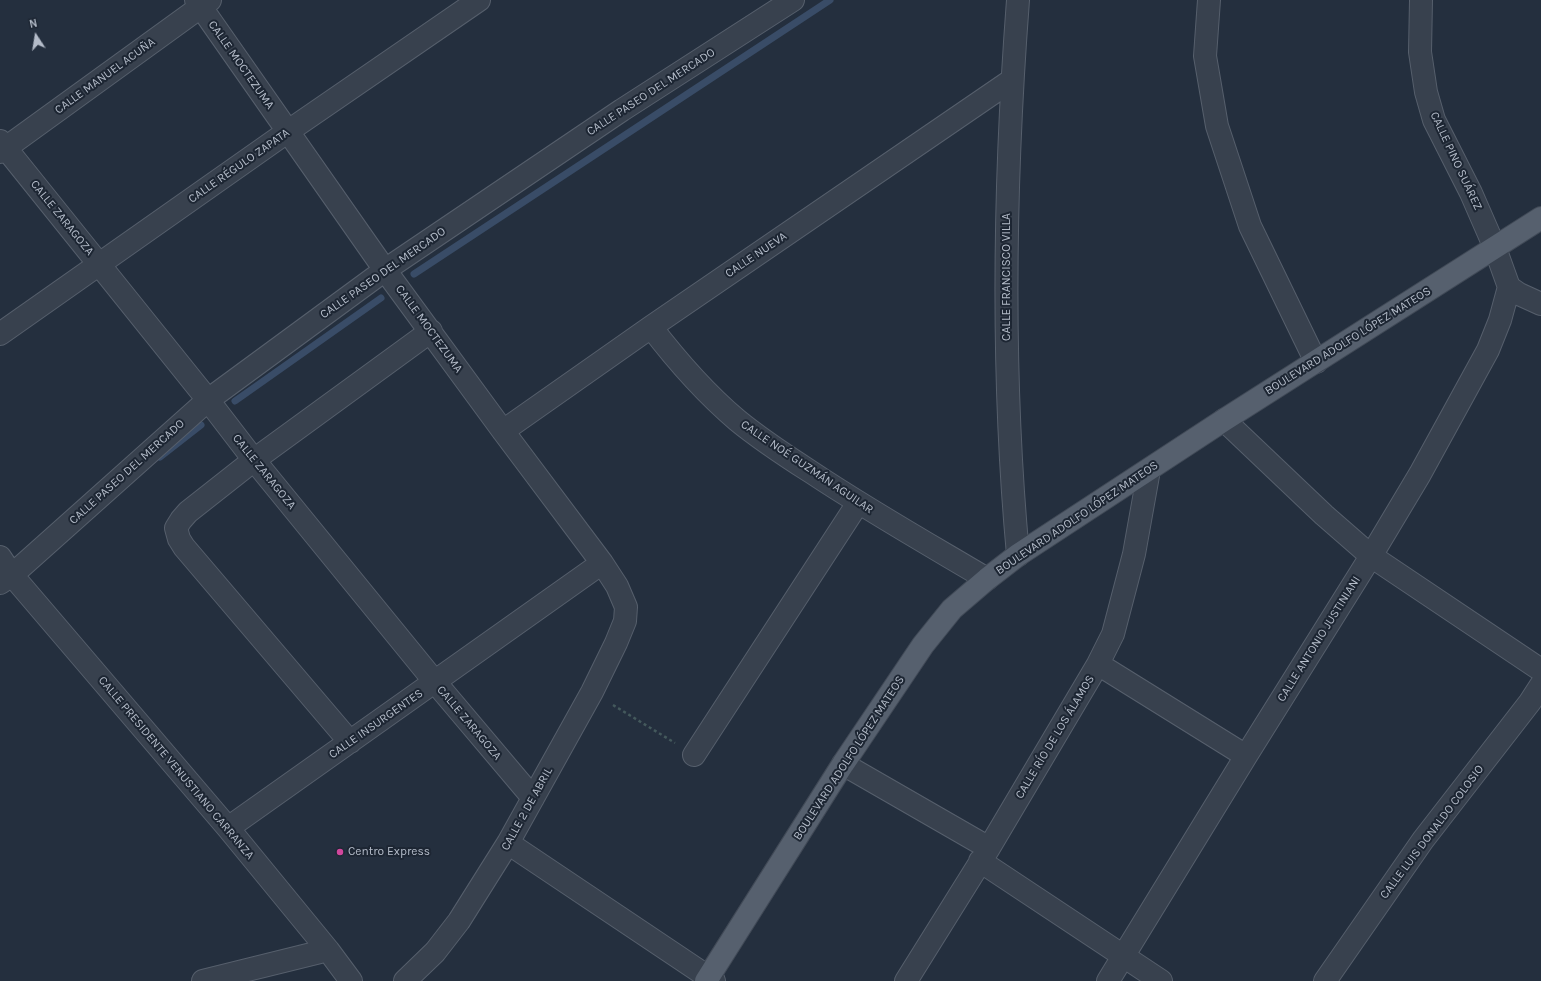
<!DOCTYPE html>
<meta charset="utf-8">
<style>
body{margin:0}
#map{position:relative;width:1541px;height:981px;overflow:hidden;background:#242f3e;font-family:Karla,sans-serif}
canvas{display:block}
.north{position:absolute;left:16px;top:16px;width:40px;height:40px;-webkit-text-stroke:3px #1d2633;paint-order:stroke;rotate:348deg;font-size:11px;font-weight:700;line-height:16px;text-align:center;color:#b4bcc9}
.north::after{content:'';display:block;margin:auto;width:14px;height:18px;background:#b4bcc9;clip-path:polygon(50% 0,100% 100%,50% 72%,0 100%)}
</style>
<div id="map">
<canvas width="1541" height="981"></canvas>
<div class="north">N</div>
</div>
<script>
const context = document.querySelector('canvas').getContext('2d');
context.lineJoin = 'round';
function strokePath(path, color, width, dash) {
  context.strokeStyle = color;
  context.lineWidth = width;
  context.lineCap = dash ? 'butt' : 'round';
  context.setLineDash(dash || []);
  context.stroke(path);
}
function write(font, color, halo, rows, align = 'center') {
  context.font = font + ' Karla,sans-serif';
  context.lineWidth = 4;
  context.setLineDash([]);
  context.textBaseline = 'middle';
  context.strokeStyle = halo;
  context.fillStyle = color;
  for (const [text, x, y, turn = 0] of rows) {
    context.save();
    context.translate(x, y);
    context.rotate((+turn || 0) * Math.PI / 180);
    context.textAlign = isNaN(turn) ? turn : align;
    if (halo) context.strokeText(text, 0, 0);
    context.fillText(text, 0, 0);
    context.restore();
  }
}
const stream = new Path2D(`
 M414,274l416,-274
 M235,401l146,-103
 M160,457l41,-32`);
const path = new Path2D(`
 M613,705l62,38`);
const minor = new Path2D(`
 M196,0l189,270 118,161 99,132 15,23 9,21 -1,14 -9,22 -24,49 -84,151 -49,78 -24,31 -30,29
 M1018,0c-14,184 -17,370 0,555
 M1209,0l-4,56 12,70 33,100 66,136
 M1421,0l-1,52 6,40 8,28 37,73 24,55 14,39 10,7 22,10
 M0,141l208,259 46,60 181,222 98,116
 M0,152l210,-152
 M651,327c26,34 53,65 86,93 23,19 49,36 74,52 57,38 117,72 176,107
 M0,334l287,-202 192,-132
 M1224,420l100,95 47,41 170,114
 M503,431l148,-104 361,-247
 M0,557l12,18 216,253 100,122 23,31
 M0,583l12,-8 196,-175 177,-130 237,-160 171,-110
 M1098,664l148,92
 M350,742l-166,-195 -5,-8 -3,-11 5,-8 7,-8 66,-52 177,-129
 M694,755l164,-252
 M843,764l146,84
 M228,828l374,-265
 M508,843l206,138
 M980,861l181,120
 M203,981l125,-31
 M906,981l83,-133 109,-184 15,-30 21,-80 15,-84
 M1108,981l138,-225 125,-200 49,-82 68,-124 12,-30 9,-33
 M1325,981l98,-141 107,-138 11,-17`);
const major = new Path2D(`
 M706,981l137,-217 80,-119 29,-36 35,-30 31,-24 206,-135 317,-202`);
const markers = [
 [340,852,4,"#d1479c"]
];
const streetNames = [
 ["CALLE MOCTEZUMA",241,65,55],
 ["CALLE MANUEL ACUÑA",105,76,-36],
 ["CALLE PASEO DEL MERCADO",651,92,-33],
 ["CALLE PINO SUÁREZ",1456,161,65],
 ["CALLE RÉGULO ZAPATA",239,166,-35],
 ["CALLE ZARAGOZA",62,218,51],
 ["CALLE NUEVA",756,255,-34],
 ["CALLE PASEO DEL MERCADO",383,273,-35],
 ["CALLE FRANCISCO VILLA",1007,277,-90],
 ["CALLE MOCTEZUMA",429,329,54],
 ["BOULEVARD ADOLFO LÓPEZ MATEOS",1348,341,-32],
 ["CALLE NOÉ GUZMÁN AGUILAR",807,467,34],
 ["CALLE PASEO DEL MERCADO",127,472,-42],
 ["CALLE ZARAGOZA",264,472,51],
 ["BOULEVARD ADOLFO LÓPEZ MATEOS",1077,518,-34],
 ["CALLE ANTONIO JUSTINIANI",1319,639,-58],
 ["CALLE ZARAGOZA",469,723,50],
 ["CALLE INSURGENTES",376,724,-35],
 ["CALLE RÍO DE LOS ÁLAMOS",1055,737,-59],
 ["BOULEVARD ADOLFO LÓPEZ MATEOS",849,758,-57],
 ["CALLE PRESIDENTE VENUSTIANO CARRANZA",176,768,50],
 ["CALLE 2 DE ABRIL",527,809,-61],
 ["CALLE LUIS DONALDO COLOSIO",1432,832,-53]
];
const poiNames = [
 ["Centro Express",348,852]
];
strokePath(stream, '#394c67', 7);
strokePath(minor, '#565f6c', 24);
strokePath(major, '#414a57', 24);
strokePath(path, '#44595c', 2.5, [3, 3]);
strokePath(minor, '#38414e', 22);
strokePath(major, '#56606e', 22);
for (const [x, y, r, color] of markers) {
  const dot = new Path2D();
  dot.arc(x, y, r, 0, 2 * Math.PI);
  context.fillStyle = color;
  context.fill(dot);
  strokePath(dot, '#1d2633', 1.5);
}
write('12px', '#b4bcc9', '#1d2633', streetNames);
write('12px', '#b4bcc9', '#1d2633', poiNames, 'left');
</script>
